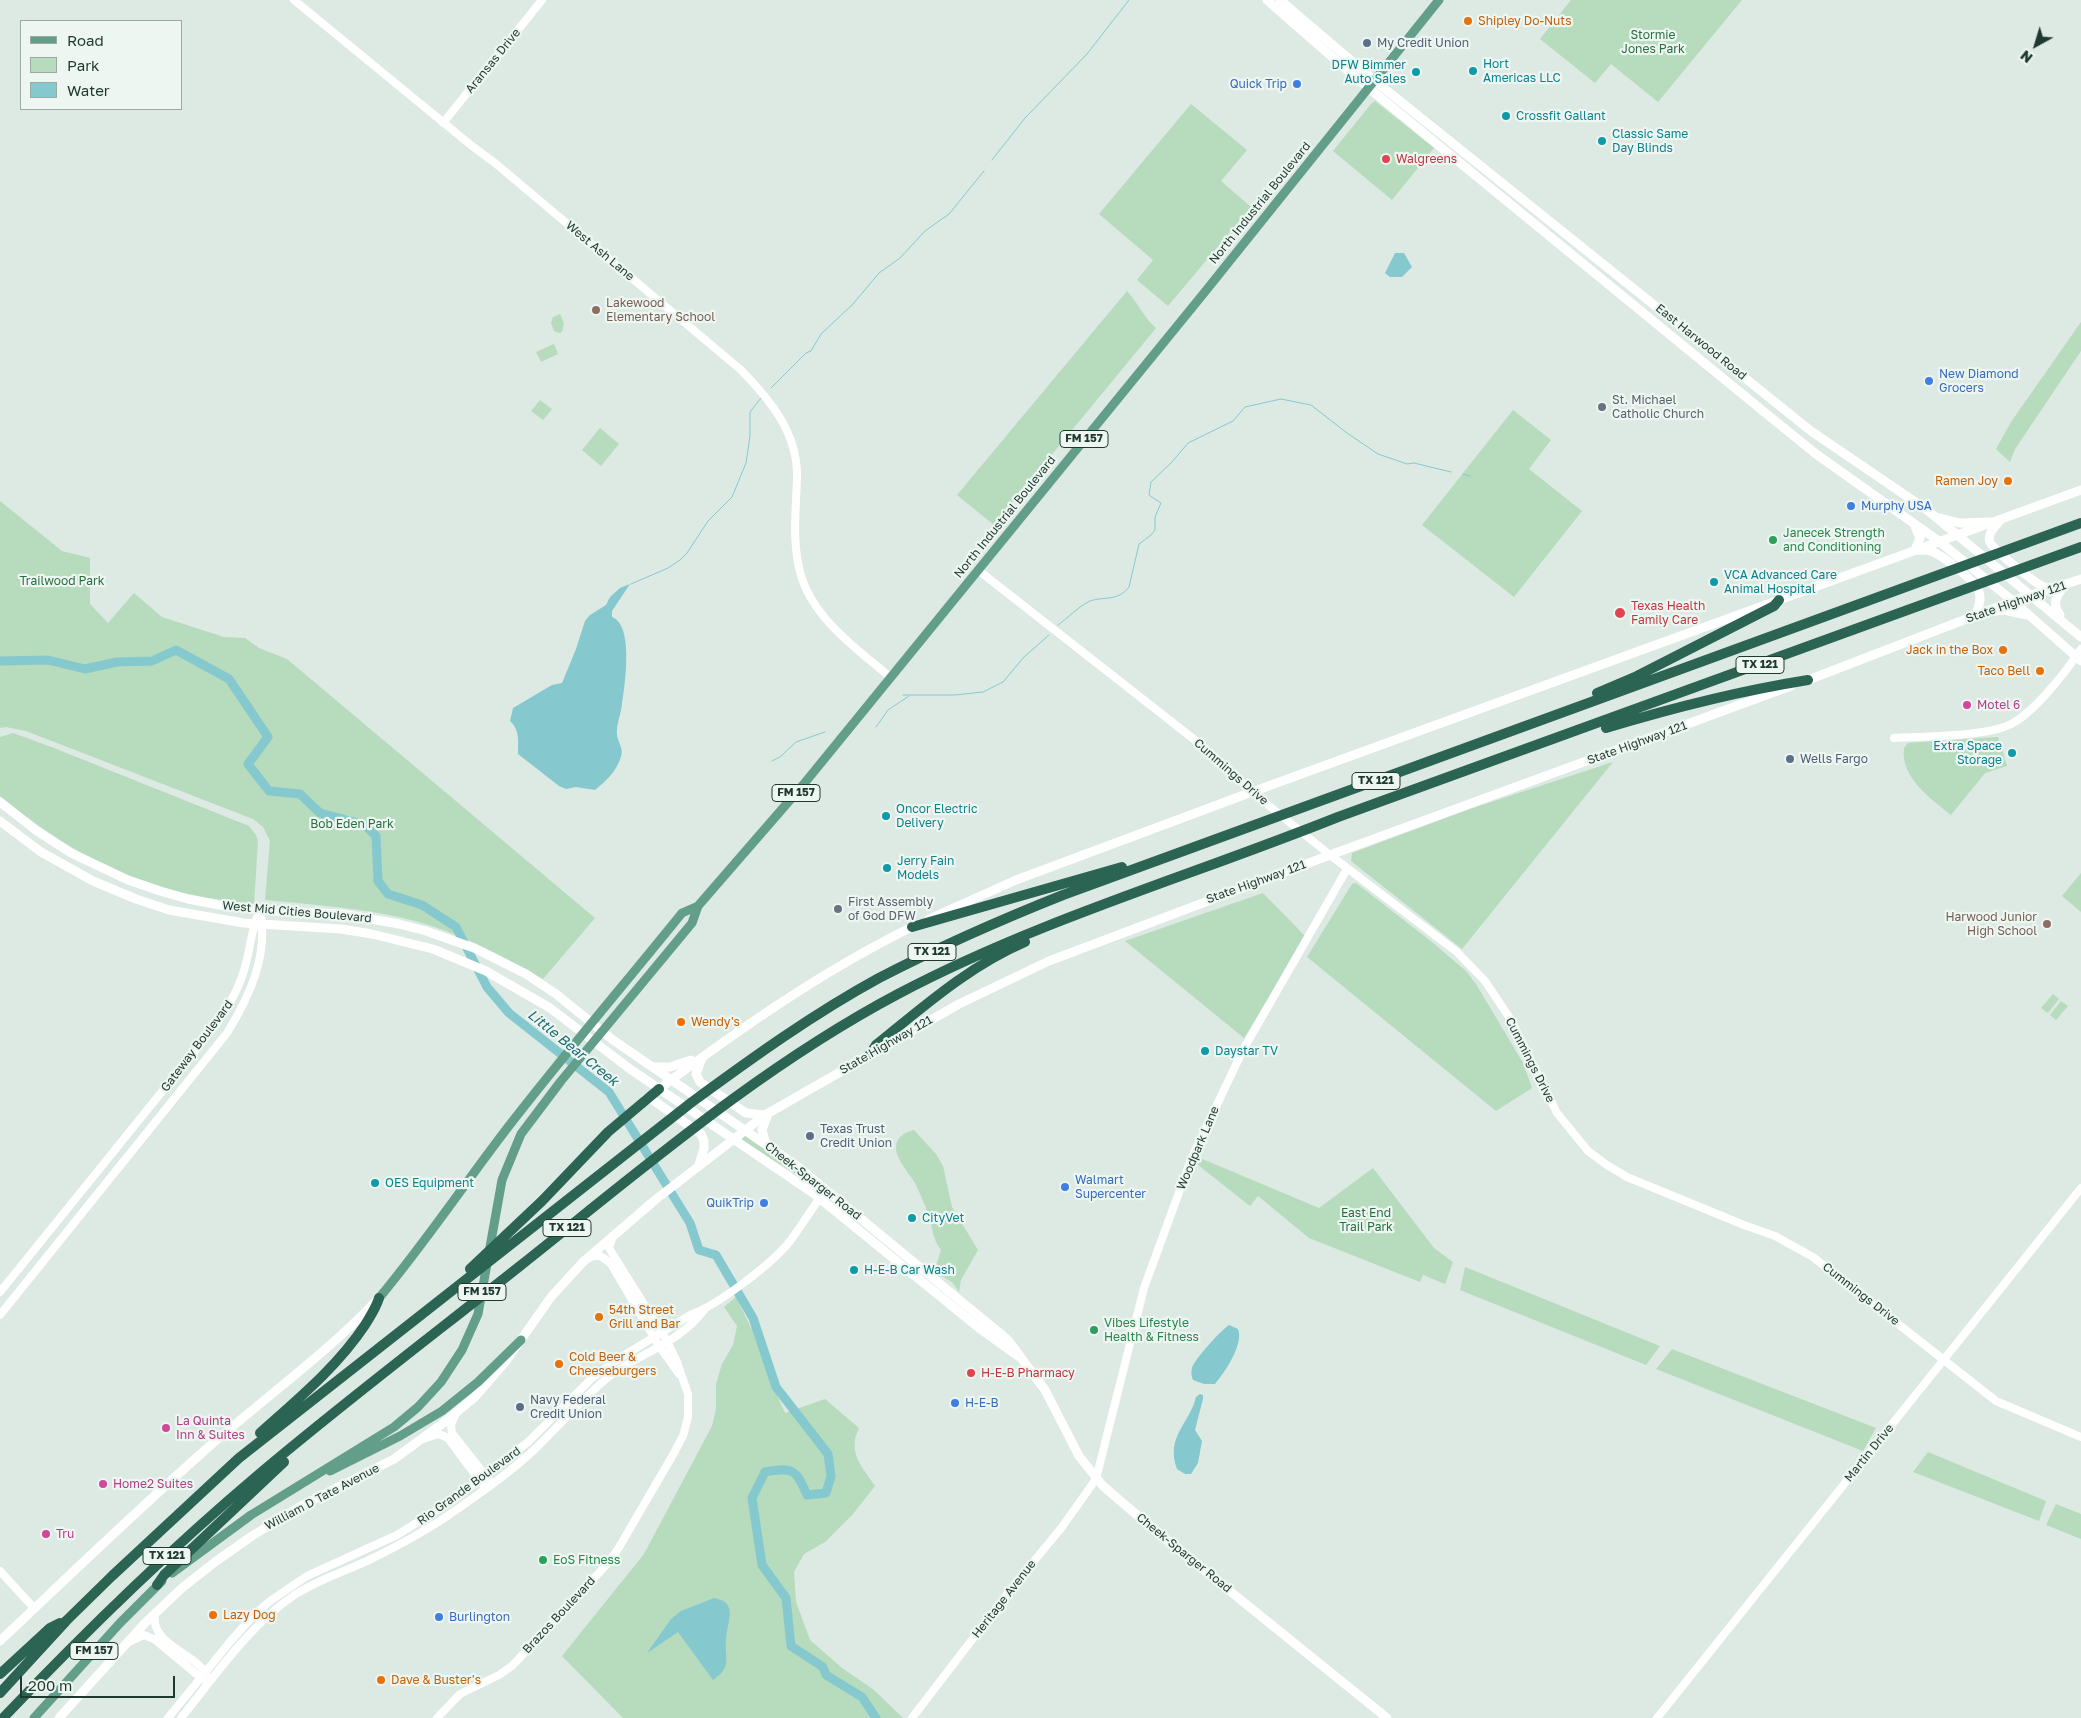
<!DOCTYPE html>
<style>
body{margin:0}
#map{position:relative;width:2081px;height:1718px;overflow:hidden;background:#dde9e3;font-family:"Golos Text",sans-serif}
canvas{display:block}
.legend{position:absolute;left:20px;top:20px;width:162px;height:90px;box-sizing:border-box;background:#edf6f1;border:1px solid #9baaa4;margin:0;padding:6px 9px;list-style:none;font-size:15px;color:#1f3830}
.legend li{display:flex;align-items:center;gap:10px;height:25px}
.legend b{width:25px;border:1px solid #9baaa4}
.north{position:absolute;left:2011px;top:20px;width:50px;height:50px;-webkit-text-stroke:4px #edf6f1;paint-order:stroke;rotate:219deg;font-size:14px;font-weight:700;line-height:20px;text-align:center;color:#1f3830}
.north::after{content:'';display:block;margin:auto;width:18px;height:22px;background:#1f3830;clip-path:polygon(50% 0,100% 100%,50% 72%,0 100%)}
.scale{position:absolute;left:20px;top:1676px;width:155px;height:22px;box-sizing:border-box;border:2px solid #1f3830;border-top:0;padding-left:6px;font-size:15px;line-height:18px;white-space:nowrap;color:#1f3830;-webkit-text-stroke:4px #edf6f1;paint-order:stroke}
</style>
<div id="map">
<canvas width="2081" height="1718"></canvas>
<ul class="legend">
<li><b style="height:6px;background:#629e8a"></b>Road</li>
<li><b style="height:14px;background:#b6dbbd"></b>Park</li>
<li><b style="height:14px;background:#85c9cf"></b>Water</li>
</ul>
<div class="north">N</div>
<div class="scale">200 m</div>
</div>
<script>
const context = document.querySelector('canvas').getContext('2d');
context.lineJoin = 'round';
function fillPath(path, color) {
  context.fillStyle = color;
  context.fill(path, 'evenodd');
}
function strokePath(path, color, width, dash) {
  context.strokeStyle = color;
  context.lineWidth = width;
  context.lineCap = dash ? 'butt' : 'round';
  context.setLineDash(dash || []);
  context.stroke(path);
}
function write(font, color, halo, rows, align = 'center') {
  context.font = font + ' "Golos Text",sans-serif';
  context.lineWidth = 4.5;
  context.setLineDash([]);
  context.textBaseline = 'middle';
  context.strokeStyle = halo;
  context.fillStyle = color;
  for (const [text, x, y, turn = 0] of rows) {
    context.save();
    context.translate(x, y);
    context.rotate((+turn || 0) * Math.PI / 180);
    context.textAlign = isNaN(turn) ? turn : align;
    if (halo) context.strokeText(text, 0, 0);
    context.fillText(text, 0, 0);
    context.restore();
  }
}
const green = new Path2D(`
 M1571,0h171l-84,102 -47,-38 -16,19 -55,-44z
 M1375,101l59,47 -42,52 -59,-49 38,-47z
 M1191,104l56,46 -26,31 30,26 -83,99 -31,-26 16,-20 -54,-46z
 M1127,291c11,12 17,27 29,37l-162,197 -37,-30z
 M560,314l4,9 -2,9 -3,1 -5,-2 -3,-8 2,-6z
 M2081,322v29l-66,98 -5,13 -14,-13 15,-27z
 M554,344l4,10 -17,8 -5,-10z
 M540,400l12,9 -9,11 -12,-9z
 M1513,410l38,30 -22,29 53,42 -68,86 -92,-72z
 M600,428l19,16 -18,22 -19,-16z
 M0,501l62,50 28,7v46l18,19 26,-30 28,24 62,20 21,1 14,10 28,11 308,259 -52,61c-40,-23 -83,-46 -128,-58 -49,-13 -100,-16 -150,-21l5,-59 -7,-14 -10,-8 -227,-88 -20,-4 -6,1z
 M13,733l41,15 195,78 7,9 2,6 -4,63c-105,-10 -173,-42 -254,-108v-59z
 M1998,737l9,29 -22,7 -34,42c-20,-16 -51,-38 -47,-67l4,-5z
 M1613,762l-151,187 -111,-88 1,-8 118,-44z
 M2081,873v39l-19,-16z
 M1356,883l76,59 34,29 10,13 47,79 9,25 -36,23 -189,-154 45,-73z
 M1263,893l43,44 -62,101 -119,-97z
 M2053,994l6,5 -11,14 -7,-5z
 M2061,1001l7,5 -12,14 -6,-5z
 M914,1130l22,24 7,12 9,41 26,43 -17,30 -2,12 -7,-10 -16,-9v-7l5,-16c-9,-11 -8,-23 -13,-36 -3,-10 -8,-20 -12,-29 -6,-12 -20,-24 -20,-38 0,-10 10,-15 18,-17z
 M745,1134l49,33 23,20 -75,-46v-5z
 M1200,1158l119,50 54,-40 61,80 19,14 -8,22 -22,-9 -3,7 -111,-44 -51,-42 -8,10 -52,-41z
 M1465,1267l195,79 -14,19 -186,-75z
 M736,1297l17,35 19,52 13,29 40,-14 34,29c-12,25 3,38 16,58l-22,28 -28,28 -21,12 -10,18 2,30 14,38 32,28 32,22 29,28h-280l-61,-62 82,-102 68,-128 4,-17v-25l6,-20 11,-19 4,-19 -13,-19z
 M1672,1349l204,79 -13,23 -207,-82z
 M1928,1452l118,49 -7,20 -126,-49z
 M2056,1504l25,10v25l-35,-14z`);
const water = new Path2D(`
 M1395,253h9l8,14 -10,10h-12l-5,-4z
 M630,584l-18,27v6c22,8 13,68 10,87 -1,10 -6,21 -5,31 1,8 7,13 4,22 -5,15 -15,24 -26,33l-19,-3 -10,2 -7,-3 -41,-32c0,-13 2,-24 -8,-33l3,-13 39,-23 10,-2 14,-34 9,-28 5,-6 16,-10 4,-8 10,-9z
 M1229,1325l9,4c6,15 -13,43 -23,55h-11l-11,-4c-2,-4 -2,-8 -1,-12 2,-8 29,-38 37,-43z
 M1200,1394l3,1v4l-8,31 7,11 -4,22 -7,11h-6l-8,-5c-12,-32 13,-46 19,-72z
 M714,1598c25,4 13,24 12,41 -2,19 7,28 -13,41l-35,-48 -31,21 24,-34 10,-8z`);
const stream = new Path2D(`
 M992,160l33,-42 62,-64 42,-54
 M771,388l35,-35 5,-2 10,-17 32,-30 26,-31 21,-15 25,-27 24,-17 35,-43
 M1463,474l7,2
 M631,584l37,-16 12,-8 7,-7 21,-32 24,-24 14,-34 4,-27v-24l11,-14
 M1058,625c10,-7 21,-19 32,-24 15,-5 27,1 39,-14l10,-43 12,-9 4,-5v-13l6,-14 -12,-8 2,-13 21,-20 16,-19 45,-22 12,-14 36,-8 30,6 36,28 31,21 29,10 7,-1 37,9
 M903,695h52l28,-3 20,-10 21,-25 25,-22
 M876,727l12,-17 21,-14
 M772,761l8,-4 16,-15 29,-10
 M534,1032l6,-6`);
const river = new Path2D(`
 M0,661l48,-1 37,9 32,-7 35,-1 24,-11 53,29 39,58 -20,27 21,27 31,3 20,19 45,12 11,11 2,45 10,13 34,11 34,22 31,60 22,26 100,79 81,131 9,27 17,5 37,63 23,69 52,67 3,22 -5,17 -19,2c-11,-26 -14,-28 -42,-23l-13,26 10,67 24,33 5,48 32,21 3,8 36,22 14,21`);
const tertiary = new Path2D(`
 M294,0l178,146 23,17 246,207c30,31 57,63 56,108 -1,31 -5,63 3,94 12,46 56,76 90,105
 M443,123l99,-123
 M978,570l222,174 52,48 78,63 127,97 28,29 26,39 46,93 31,38 19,14 20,12 117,48 31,11 38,21 183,144 85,36
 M1894,738c29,-2 95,-1 119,-15 23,-13 53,-51 68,-74
 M589,1258c10,-5 14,-1 22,6l48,82 20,28
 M0,1292l215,-266c13,-19 24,-37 30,-59 6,-21 6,-38 15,-57
 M0,1315l227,-282c23,-37 42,-79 33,-123
 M456,1413l-5,12 1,8 37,47
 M423,1439l16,-5 9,4 34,46
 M0,1571l34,37
 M155,1614c-5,31 39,38 52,61
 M129,1642l15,-7 10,4 47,39 4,2
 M168,1718l61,-75 23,-26 18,-16 37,-25 90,-41 55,-34 76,-59 64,-64 31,-22 69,-42c26,-9 81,-51 98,-73 13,-17 23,-35 36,-51
 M181,1718c35,-43 68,-93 115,-124 22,-14 47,-22 71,-33 31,-15 61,-31 89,-51 27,-19 56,-39 80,-62 24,-23 45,-48 70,-69 31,-25 74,-36 98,-69
 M437,1718l23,-24 39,-19 13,-9 97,-104 9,-13 56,-96 9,-17 5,-19v-23l-11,-32 -10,-21 -58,-93 4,-12
 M912,1718l99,-129 51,-62 34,-48 48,-191 48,-131 51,-107 104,-181
 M1657,1718l424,-530`);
const secondary = new Path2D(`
 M1267,0l87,76 409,335 53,43 124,88 73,59 68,60
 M1280,0l95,81 436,350 116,79 154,127
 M1940,518l20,5 29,-1
 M1999,522c-5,5 -12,12 -9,20 1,6 46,42 54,45 2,1 4,1 7,0
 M1914,524l6,14 -5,12c5,0 11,0 16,1 11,4 45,30 48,41 3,8 -1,15 -3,23
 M1996,611l8,-1 23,5
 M2060,615c-9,-11 -3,-20 5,-30
 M1803,682l210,-81 68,-22
 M0,802l37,29 34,22 57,27 32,11 28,8 31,6 54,6 70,3 56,10 27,7 48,17 52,26 30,20 57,46 184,126 211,174 37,50 34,66 24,30 55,47 229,185
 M0,821l41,31 52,29 43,18 33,11 75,13 97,6 31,5 61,15 53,22 64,37 80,61 183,124 166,135 39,28
 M929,919l87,-39 236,-88 829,-302
 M702,1058l-6,16 4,8 46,31 19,2
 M653,1067h17l21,-7
 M659,1089c82,-61 166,-120 259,-165
 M645,1099l8,1 48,34 3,7v7l-5,17
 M766,1144l-4,-14 6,-16
 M0,1641c70,-66 139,-133 212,-197 55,-48 115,-91 165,-144
 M59,1718l86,-95 37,-35 33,-26 37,-26 49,-30 93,-47 48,-35 33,-27 31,-36 45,-64 32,-35 72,-62 110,-85 194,-111 90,-43 281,-106 461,-169`);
const primary = new Path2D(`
 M379,1298c45,-54 84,-112 126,-167 57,-74 118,-145 177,-218l16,-7 105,-121 401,-492 235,-293
 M330,1471l70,-35 42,-25 36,-29 43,-42
 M172,1573l79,-58 143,-88 24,-20 23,-25 21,-32 16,-36 24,-134 19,-46 40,-53 131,-158 6,-17
 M34,1718l86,-95 42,-42`);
const motorway = new Path2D(`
 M1597,693l40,-17 137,-70 5,-6
 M1606,728c66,-20 133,-37 202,-48
 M912,927l210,-60
 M870,1054l6,-9c47,-38 93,-79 149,-103
 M470,1269l72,-68 66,-69 51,-43
 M260,1433c38,-34 77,-66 105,-108 6,-10 11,-17 14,-27
 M157,1585l7,-10 120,-113
 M0,1674l50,-46 10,-5
 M0,1693l67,-73 45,-44 127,-118 453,-356c60,-44 121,-88 187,-124 60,-31 121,-58 184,-83l1018,-372
 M3,1718c81,-85 165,-167 255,-243 85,-72 175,-140 262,-209 121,-96 240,-199 378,-272 140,-74 293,-118 440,-177l743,-270`);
const markers = [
 [1468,21,5,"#e8710a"],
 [1367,43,5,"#5c6f8a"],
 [1473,71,5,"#0f9aa8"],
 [1416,72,5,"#0f9aa8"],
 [1297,84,5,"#3f7fe0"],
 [1506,116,5,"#0f9aa8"],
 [1602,141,5,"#0f9aa8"],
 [1386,159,5,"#e0444e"],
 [596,310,5,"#8d6e63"],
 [1929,381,5,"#3f7fe0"],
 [1602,407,5,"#6b7280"],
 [2008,481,5,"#e8710a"],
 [1851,506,5,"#3f7fe0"],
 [1773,540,5,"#2e9e5b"],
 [1714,582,5,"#0f9aa8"],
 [1620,613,6,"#e0444e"],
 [2003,650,5,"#e8710a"],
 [2040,671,5,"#e8710a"],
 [1967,705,5,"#d1479c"],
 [2012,753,5,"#0f9aa8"],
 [1790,759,5,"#5c6f8a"],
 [886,816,5,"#0f9aa8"],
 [887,868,5,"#0f9aa8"],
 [838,909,5,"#6b7280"],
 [2047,924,5,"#8d6e63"],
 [681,1022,5,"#e8710a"],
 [1205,1051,5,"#0f9aa8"],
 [810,1136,5,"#5c6f8a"],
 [375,1183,5,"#0f9aa8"],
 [1065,1187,5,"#3f7fe0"],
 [764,1203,5,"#3f7fe0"],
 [912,1218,5,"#0f9aa8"],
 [854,1270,5,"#0f9aa8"],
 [599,1317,5,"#e8710a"],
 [1094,1330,5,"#2e9e5b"],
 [559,1364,5,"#e8710a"],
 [971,1373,5,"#e0444e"],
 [955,1403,5,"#3f7fe0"],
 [520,1407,5,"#5c6f8a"],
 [166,1428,5,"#d1479c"],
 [103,1484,5,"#d1479c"],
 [46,1534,5,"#d1479c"],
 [543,1560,5,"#2e9e5b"],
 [213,1615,5,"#e8710a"],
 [439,1617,5,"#3f7fe0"],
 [381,1680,5,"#e8710a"]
];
const shields = [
 [1084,439,48],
 [1760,665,48],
 [1376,781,48],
 [796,793,48],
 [932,952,48],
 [567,1228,48],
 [482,1292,48],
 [167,1556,48],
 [94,1651,48]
];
const shieldNames = [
 ["FM 157",1084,439],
 ["TX 121",1760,665],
 ["TX 121",1376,781],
 ["FM 157",796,793],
 ["TX 121",932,952],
 ["TX 121",567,1228],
 ["FM 157",482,1292],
 ["TX 121",167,1556],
 ["FM 157",94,1651]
];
const foodNames = [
 ["Shipley Do-Nuts",1478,21],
 ["Ramen Joy",1998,481,"right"],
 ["Jack in the Box",1993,650,"right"],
 ["Taco Bell",2030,671,"right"],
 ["Wendy's",691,1022],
 ["54th Street",609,1310],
 ["Grill and Bar",609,1324],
 ["Cold Beer &",569,1357],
 ["Cheeseburgers",569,1371],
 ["Lazy Dog",223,1615],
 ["Dave & Buster's",391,1680]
];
const parkNames = [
 ["Stormie",1653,35],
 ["Jones Park",1653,49],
 ["Trailwood Park",62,581],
 ["Bob Eden Park",352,824],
 ["East End",1366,1213],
 ["Trail Park",1366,1227]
];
const serviceNames = [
 ["My Credit Union",1377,43],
 ["Wells Fargo",1800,759],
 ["Texas Trust",820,1129],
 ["Credit Union",820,1143],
 ["Navy Federal",530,1400],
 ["Credit Union",530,1414]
];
const streetNames = [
 ["Aransas Drive",493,61,-51],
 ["North Industrial Boulevard",1260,203,-51],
 ["West Ash Lane",600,251,40],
 ["East Harwood Road",1701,342,39],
 ["North Industrial Boulevard",1005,517,-51],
 ["State Highway 121",2016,602,-19],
 ["State Highway 121",1637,743,-20],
 ["Cummings Drive",1231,772,41],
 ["State Highway 121",1256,882,-20],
 ["West Mid Cities Boulevard",297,912,5],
 ["State Highway 121",886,1045,-30],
 ["Gateway Boulevard",197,1046,-53],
 ["Cummings Drive",1530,1060,63],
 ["Woodpark Lane",1198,1148,-67],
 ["Cheek-Sparger Road",813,1181,38],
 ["Cummings Drive",1861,1294,38],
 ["Martin Drive",1869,1453,-51],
 ["Rio Grande Boulevard",469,1486,-36],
 ["William D Tate Avenue",322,1497,-28],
 ["Cheek-Sparger Road",1184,1553,39],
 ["Heritage Avenue",1004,1599,-52],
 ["Brazos Boulevard",559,1615,-47]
];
const cultureNames = [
 ["Hort",1483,64],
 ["Americas LLC",1483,78],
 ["DFW Bimmer",1406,65,"right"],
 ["Auto Sales",1406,79,"right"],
 ["Crossfit Gallant",1516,116],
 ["Classic Same",1612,134],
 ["Day Blinds",1612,148],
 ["VCA Advanced Care",1724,575],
 ["Animal Hospital",1724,589],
 ["Extra Space",2002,746,"right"],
 ["Storage",2002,760,"right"],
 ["Oncor Electric",896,809],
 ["Delivery",896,823],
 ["Jerry Fain",897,861],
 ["Models",897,875],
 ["Daystar TV",1215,1051],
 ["OES Equipment",385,1183],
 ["CityVet",922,1218],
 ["H-E-B Car Wash",864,1270]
];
const shopNames = [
 ["Quick Trip",1287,84,"right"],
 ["New Diamond",1939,374],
 ["Grocers",1939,388],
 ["Murphy USA",1861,506],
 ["Walmart",1075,1180],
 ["Supercenter",1075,1194],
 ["QuikTrip",754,1203,"right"],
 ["H-E-B",965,1403],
 ["Burlington",449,1617]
];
const healthNames = [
 ["Walgreens",1396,159],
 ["Texas Health",1631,606],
 ["Family Care",1631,620],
 ["H-E-B Pharmacy",981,1373]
];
const educationNames = [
 ["Lakewood",606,303],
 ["Elementary School",606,317],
 ["Harwood Junior",2037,917,"right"],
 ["High School",2037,931,"right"]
];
const worshipNames = [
 ["St. Michael",1612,400],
 ["Catholic Church",1612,414],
 ["First Assembly",848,902],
 ["of God DFW",848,916]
];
const leisureNames = [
 ["Janecek Strength",1783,533],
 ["and Conditioning",1783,547],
 ["Vibes Lifestyle",1104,1323],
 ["Health & Fitness",1104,1337],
 ["EoS Fitness",553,1560]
];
const hotelNames = [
 ["Motel 6",1977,705],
 ["La Quinta",176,1421],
 ["Inn & Suites",176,1435],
 ["Home2 Suites",113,1484],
 ["Tru",56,1534]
];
const waterNames = [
 ["Little Bear Creek",573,1048,39]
];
fillPath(green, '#b6dbbd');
fillPath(water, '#85c9cf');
strokePath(stream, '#85c9cf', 1);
strokePath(river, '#85c9cf', 9);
strokePath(tertiary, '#fff', 8);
strokePath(secondary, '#fff', 9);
strokePath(primary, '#629e8a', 9);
strokePath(motorway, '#2c6454', 10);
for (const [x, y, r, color] of markers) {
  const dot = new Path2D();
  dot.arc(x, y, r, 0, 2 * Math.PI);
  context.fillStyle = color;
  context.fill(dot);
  strokePath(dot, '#edf6f1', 2);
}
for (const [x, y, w] of shields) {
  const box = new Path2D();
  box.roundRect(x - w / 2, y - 8.5, w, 17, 4);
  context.fillStyle = '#edf6f1';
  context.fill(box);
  strokePath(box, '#1f3830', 1);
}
write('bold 11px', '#1f3830', null, shieldNames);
write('12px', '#c56008', '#edf6f1', foodNames, 'left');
write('12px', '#2a6e40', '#edf6f1', parkNames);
write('12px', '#4e5e75', '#edf6f1', serviceNames, 'left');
write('12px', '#1f3830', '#edf6f1', streetNames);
write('12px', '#0d838f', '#edf6f1', cultureNames, 'left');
write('12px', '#366cbe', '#edf6f1', shopNames, 'left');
write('12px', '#be3a42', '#edf6f1', healthNames, 'left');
write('12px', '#785e54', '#edf6f1', educationNames, 'left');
write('12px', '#5b616d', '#edf6f1', worshipNames, 'left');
write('12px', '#27864d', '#edf6f1', leisureNames, 'left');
write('12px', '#b23c85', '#edf6f1', hotelNames, 'left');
write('italic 14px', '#1b6a72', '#edf6f1', waterNames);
</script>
